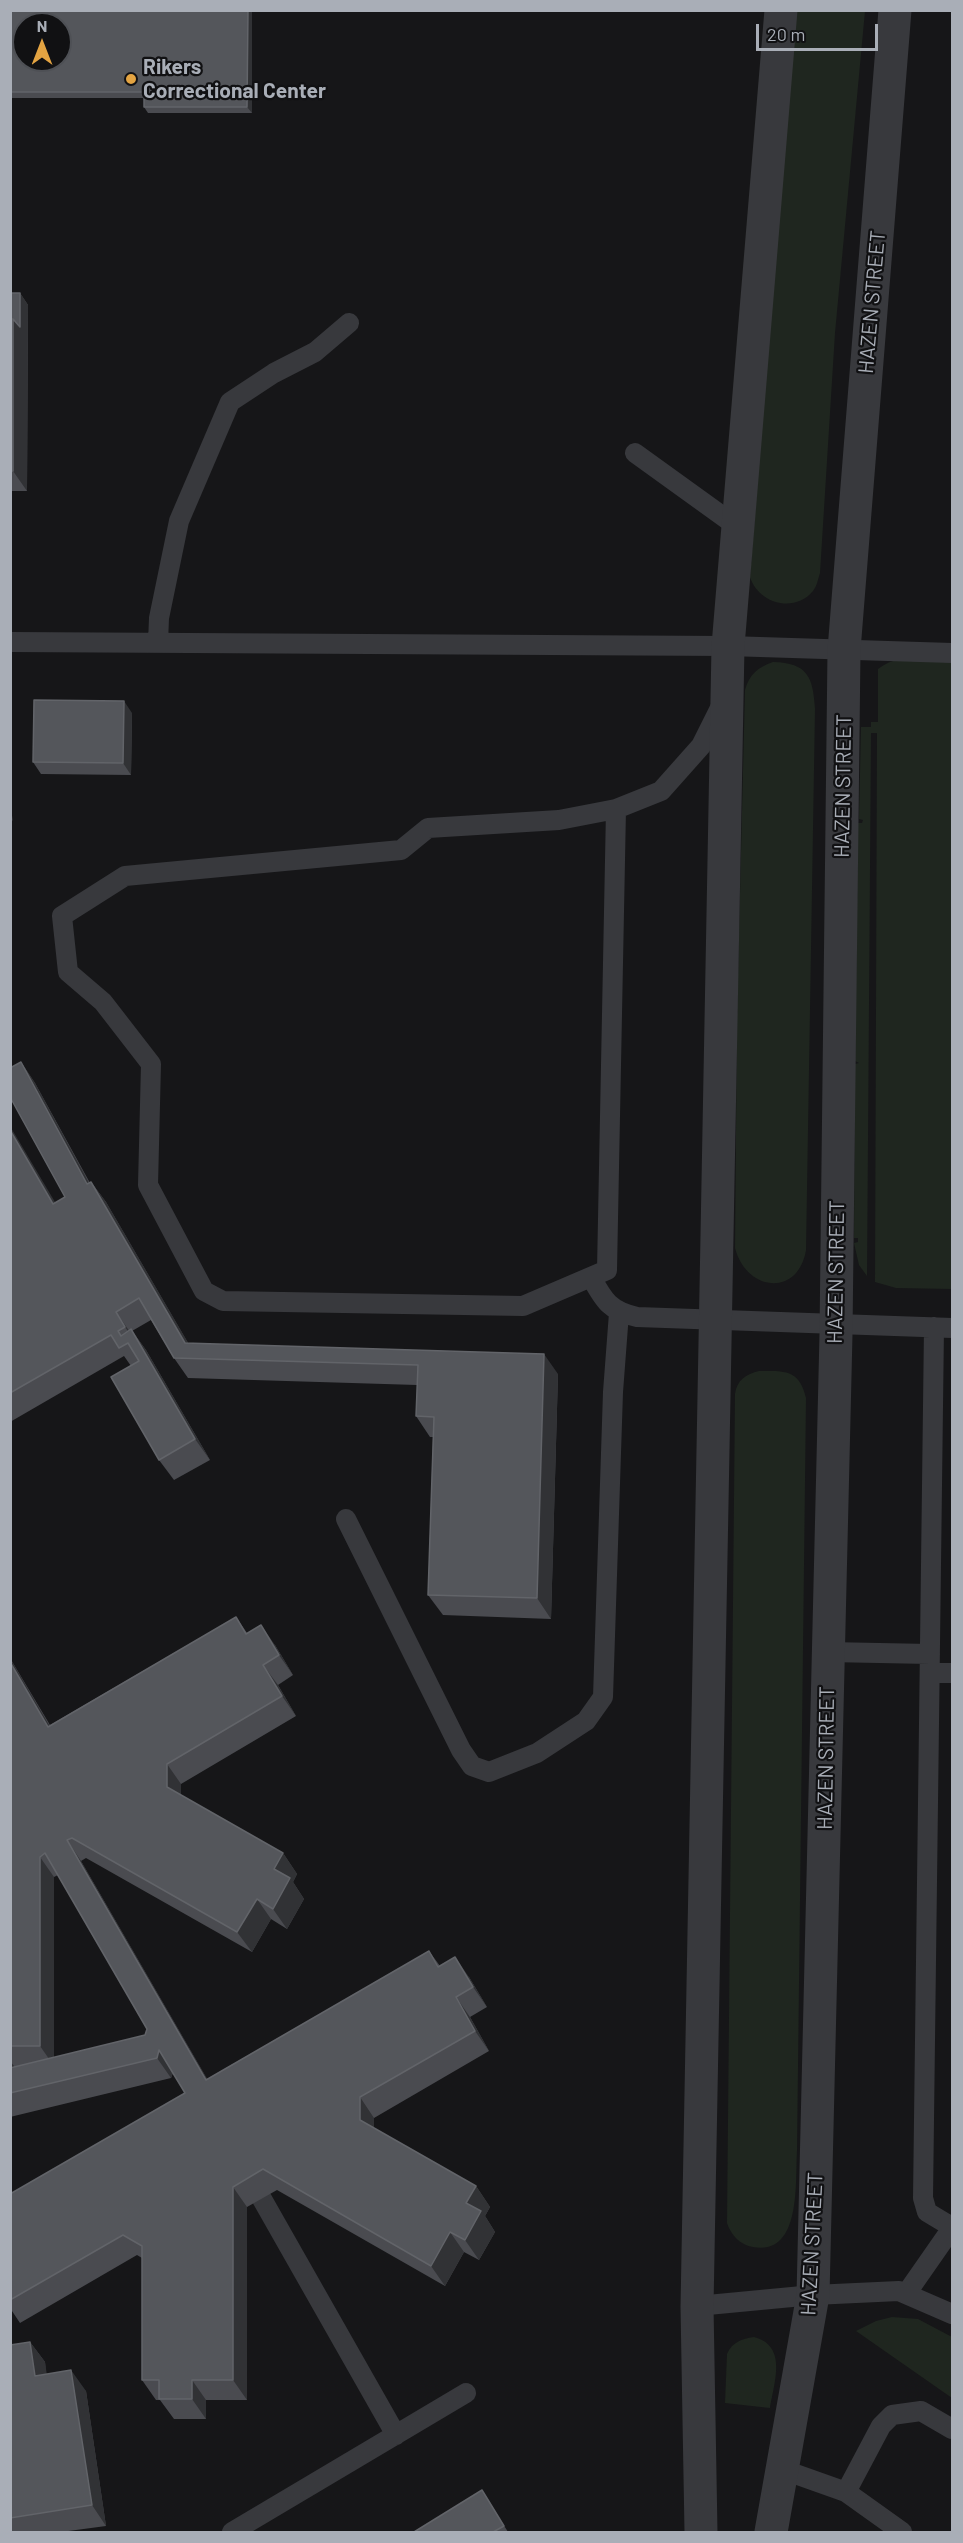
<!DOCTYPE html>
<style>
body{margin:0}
#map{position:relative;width:963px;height:2543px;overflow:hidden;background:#161618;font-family:Barlow,sans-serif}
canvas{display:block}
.frame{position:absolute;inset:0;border:12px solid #a9aeb7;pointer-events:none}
.north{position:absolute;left:12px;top:12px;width:60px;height:60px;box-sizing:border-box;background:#111113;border:2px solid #4e5055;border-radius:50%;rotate:0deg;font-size:16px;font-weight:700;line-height:24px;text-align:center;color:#a9aeb7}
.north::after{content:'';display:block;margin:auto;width:21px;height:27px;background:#e4a442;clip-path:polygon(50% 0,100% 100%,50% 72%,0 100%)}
.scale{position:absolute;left:756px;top:24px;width:122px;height:27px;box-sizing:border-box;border:3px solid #a9aeb7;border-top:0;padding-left:8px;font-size:18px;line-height:21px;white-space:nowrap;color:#a9aeb7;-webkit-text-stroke:4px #111113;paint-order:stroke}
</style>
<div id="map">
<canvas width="963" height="2543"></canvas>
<div class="frame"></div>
<div class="north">N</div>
<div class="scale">20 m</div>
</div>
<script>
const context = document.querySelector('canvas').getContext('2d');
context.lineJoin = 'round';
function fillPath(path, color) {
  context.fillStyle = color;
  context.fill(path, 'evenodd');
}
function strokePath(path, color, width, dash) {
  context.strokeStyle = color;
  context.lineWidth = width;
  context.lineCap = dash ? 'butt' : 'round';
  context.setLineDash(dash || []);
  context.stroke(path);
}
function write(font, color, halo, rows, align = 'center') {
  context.font = font + ' Barlow,sans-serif';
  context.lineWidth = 4.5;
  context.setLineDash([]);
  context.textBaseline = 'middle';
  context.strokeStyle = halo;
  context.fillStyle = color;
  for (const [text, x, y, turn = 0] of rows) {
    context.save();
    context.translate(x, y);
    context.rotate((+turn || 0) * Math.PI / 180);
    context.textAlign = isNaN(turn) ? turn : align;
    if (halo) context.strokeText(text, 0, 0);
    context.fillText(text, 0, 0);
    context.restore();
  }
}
const green = new Path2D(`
 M794,11h71l-30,322 -15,240c-2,6 -3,13 -7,18 -19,23 -55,12 -63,-14z
 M952,657v632l-56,-1 -21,-6 2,-549h-6l-4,543 -8,-11 -5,-22 4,-1v-4h-4l1,-174 4,-1 -4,-2 3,-238h4l1,-3 -4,-1 2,-92h10v-5h7v-53c20,-16 50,-11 74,-12z
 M773,662c35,1 40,15 42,47l-9,541c-8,48 -60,41 -71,-2l2,-233 8,-325c4,-15 13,-23 28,-28z
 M759,1371c26,0 40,-2 47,27l-9,753c-2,30 5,105 -44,96 -13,-2 -22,-12 -26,-24l8,-829c2,-14 11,-20 24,-23z
 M892,2317l26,2 34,18v61l-96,-67 20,-10z
 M754,2337c34,9 20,46 16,71l-45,-5 2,-49c5,-12 15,-15 27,-17z`);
const service = new Path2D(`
 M635,453l104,75
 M10,642l718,4 224,7
 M158,643l1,-25 20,-97 51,-119 44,-29 41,-21 34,-29
 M616,809l-57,11 -131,8 -27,22 -276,26 -63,40 6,56 35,30 48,62 -3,121 56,106 19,10 300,5 84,-36 9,-461 45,-18 40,-45 21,-42
 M591,1277c13,24 19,34 46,40l315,11
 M934,1327l-11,871 4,14 25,15
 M346,1519l115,231 11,16 17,6 48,-19 49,-32 17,-24 10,-305 6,-79
 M828,1652l102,2
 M930,1673h22
 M262,2199l134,236
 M906,2294l46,-66
 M697,2306l116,-11 86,-4 53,23
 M784,2470l62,22 56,40
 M846,2492l35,-66 11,-11 29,-4 31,18
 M232,2532l234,-139`);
const minor = new Path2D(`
 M701,2532l-4,-226 31,-1660 53,-636
 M771,2532l42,-237 23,-961 8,-684 51,-640`);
const wall = new Path2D(`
 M10,10h242v103h-104l-4,-6v-9h-134z
 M10,293h10l8,12 -1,186h-17z
 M132,713l-1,62 -90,-1 -8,-12z
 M21,1062l14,21 55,100 1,-1 15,20 82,141 370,31 -7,245 -108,-4 -15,-20 5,-158h-3l-14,-21 1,-31 -229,-7 -14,-20 -23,-38 -19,11 14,19 64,110 -36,20 -15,-20 -28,-94 -7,-10 -114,66v-152l45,-67 10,-6z
 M236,1617l11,16 28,12 18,30 -15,10 18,31 -115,68v11l102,58 14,21 -4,8 11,17 -17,30 -16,-10 -19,33 -166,-94 -5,3 126,218 222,-128 11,15 29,11 18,30 -17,10 19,34 -115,67v10l102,58 14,21 -5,9 10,16 -16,28 -15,-8 -19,34 -168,-96 -30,17v193h-41v19h-32l-14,-19h-4l-14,-20v-122l-5,-3 -117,68 -10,-15v-114l175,-101 -12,-20 -2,5 -161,39v-459l40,67zM58,1875l89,154 -2,6 -91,23v-181z
 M30,2342l15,20 1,12 40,17 20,135 -45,6h-51v-187z
 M482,2490l26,42h-94z`);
const shadedWall = new Path2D(`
 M248,10h4v103l-5,-6z
 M20,293l8,12 -1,186 -14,-20v-152z
 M124,701l8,12 -1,62 -8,-12z
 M10,804l3,17 -3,-3z
 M21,1062l14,21 66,122 -14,-21z
 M10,1126l58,98 -15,-20 -43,-74z
 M91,1182l15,20 91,156 -12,-15z
 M116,1312l14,20 9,15 -14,-20z
 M131,1329l15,21 64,110 -15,-21z
 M544,1354l14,20 -7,245 -14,-21z
 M261,1625l14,20 18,30 -14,-20z
 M10,1658l52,89 -14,-20 -38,-65z
 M263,1665l15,20 18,31 -14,-20z
 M167,1764l14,20v24l-14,-21z
 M67,1840l14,21 139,240 -14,-21z
 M283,1853l14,21 -4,8 11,17 -17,30 -14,-20 1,-40z
 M40,1857l14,20v189l-14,-20z
 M257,1899l14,20 -19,33 -15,-20z
 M455,1957l14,20 18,30 -14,-20z
 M456,1997l14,20 19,34 -14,-20z
 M159,2050l15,20 -3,8 -14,-20z
 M10,2061l4,5v19l-4,-6z
 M360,2097l14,21v23l-14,-21z
 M476,2186l14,21 -5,9 10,16 -16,28 -14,-20 1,-37z
 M233,2187l14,20v193l-14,-20z
 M450,2232l14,20 -19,34 -14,-20z
 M30,2342l15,20 5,34 -15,-20z
 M71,2370l15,21 20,135 -14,-21z
 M192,2380l14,20v19l-14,-20z`);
const building = new Path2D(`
 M10,10h238l-1,97h-103v-15h-134zM24,24h36v36h-36z
 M10,293h10v34l-7,-8h-3z
 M10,319h3v152h-3z
 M34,700l90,1 -1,62 -90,-1z
 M21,1062l66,122 4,-2 94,161 359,11 -7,244 -109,-3 6,-178 -18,-1 2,-51 -244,-7 -35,-60 -23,14 9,15 -7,4 3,5 10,-7 64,110 -36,21 -48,-83 28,-16 -11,-18 -9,5 -8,-13 -101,58v-123l1,-1 -1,-1v-138l43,74 12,-7 -55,-100v-29z
 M236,1617l10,17 15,-9 18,30 -16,10 19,31 -115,68v23l116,66 -9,16 16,9 -17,31 -16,-10 -20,33 -165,-94 -5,2 139,240 223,-129 9,16 17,-10 18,30 -17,10 19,34 -115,66v23l116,66 -10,17 15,8 -16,29 -15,-8 -19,34 -168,-97 -30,18v193h-41v19h-33v-19h-17v-134l-19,-11 -113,65v-106l175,-101 -26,-43 -2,8 -147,35v-25l135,-33 2,-6 -102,-176 -5,4v189h-30v-384l38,65z
 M30,2342l5,34 36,-6 21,135 -82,13v-173z
 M482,2490l22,36 -11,6h-79z`);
const markers = [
 [131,79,6,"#e4a442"]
];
const poiNames = [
 ["Rikers",143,67],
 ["Correctional Center",143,91]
];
const streetNames = [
 ["HAZEN STREET",872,302,-85],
 ["HAZEN STREET",843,786,-89],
 ["HAZEN STREET",836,1272,-89],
 ["HAZEN STREET",826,1758,-89],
 ["HAZEN STREET",812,2244,-87]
];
fillPath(green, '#1f261f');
strokePath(service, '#38393d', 20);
strokePath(minor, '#38393d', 33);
fillPath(wall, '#4a4b50');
fillPath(shadedWall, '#313235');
fillPath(building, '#54565b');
strokePath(building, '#626469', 1.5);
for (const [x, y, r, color] of markers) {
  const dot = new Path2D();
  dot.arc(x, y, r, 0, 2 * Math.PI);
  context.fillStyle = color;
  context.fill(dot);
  strokePath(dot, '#111113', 2);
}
write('bold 21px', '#a9aeb7', '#111113', poiNames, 'left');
write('21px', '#a9aeb7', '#111113', streetNames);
</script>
